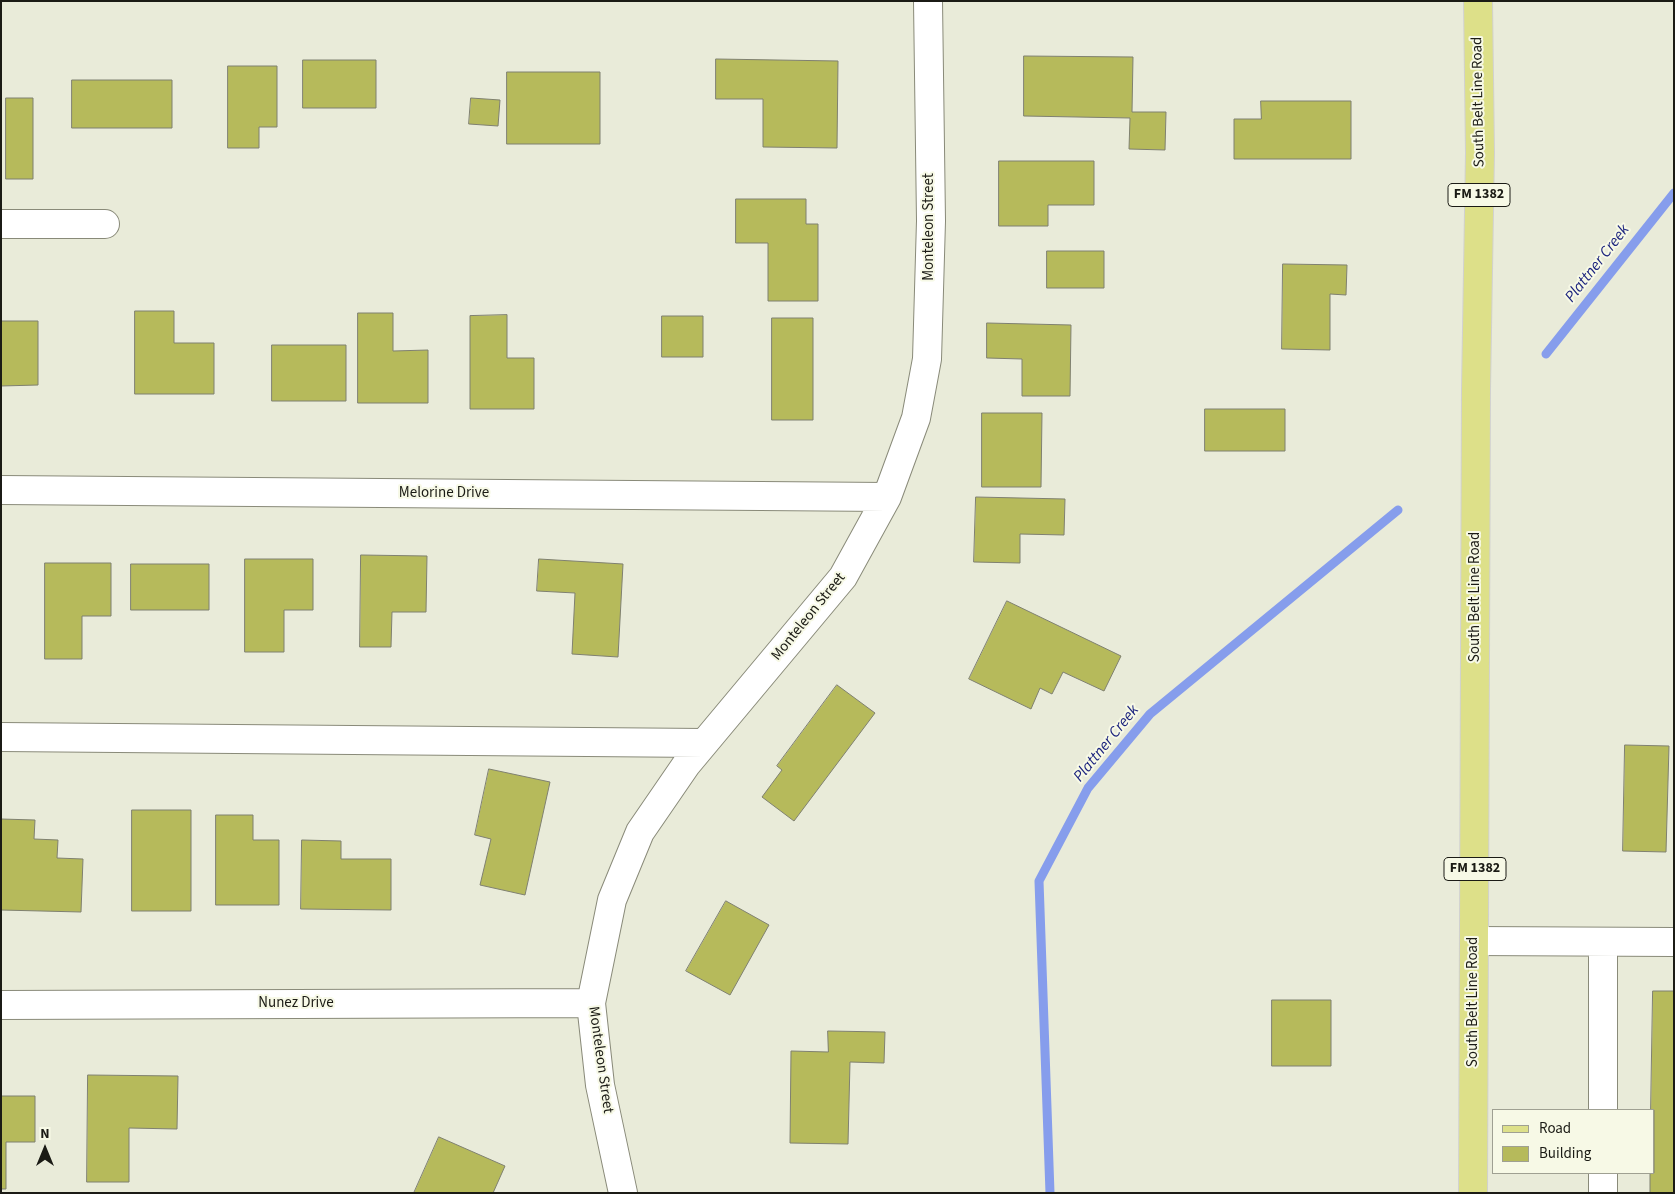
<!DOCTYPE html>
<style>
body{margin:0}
#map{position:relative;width:1675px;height:1194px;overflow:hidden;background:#e9ebd9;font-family:"Source Sans 3",sans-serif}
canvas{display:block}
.frame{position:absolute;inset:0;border:2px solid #1b1b15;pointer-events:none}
.legend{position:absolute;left:1492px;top:1109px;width:162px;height:65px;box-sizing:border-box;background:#f7f9e6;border:1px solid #9fa092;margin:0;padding:6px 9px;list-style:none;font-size:15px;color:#1b1b15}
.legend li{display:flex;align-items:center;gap:10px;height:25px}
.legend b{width:25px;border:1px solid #9fa092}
.north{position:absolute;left:20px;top:1124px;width:50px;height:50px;-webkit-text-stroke:4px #f7f9e6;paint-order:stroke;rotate:0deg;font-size:14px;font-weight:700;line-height:20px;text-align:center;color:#1b1b15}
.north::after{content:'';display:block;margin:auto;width:18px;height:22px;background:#1b1b15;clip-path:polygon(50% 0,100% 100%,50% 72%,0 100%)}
</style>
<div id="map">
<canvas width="1675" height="1194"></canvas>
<div class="frame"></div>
<ul class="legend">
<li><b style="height:6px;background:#dde089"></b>Road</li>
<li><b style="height:14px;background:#b6ba5b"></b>Building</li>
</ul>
<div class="north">N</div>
</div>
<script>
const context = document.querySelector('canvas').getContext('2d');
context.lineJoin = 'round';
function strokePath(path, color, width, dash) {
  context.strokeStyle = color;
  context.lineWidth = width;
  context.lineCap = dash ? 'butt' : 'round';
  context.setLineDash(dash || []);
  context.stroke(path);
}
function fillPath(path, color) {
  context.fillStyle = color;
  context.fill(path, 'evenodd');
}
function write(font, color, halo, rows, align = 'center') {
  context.font = font + ' "Source Sans 3",sans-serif';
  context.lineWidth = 4;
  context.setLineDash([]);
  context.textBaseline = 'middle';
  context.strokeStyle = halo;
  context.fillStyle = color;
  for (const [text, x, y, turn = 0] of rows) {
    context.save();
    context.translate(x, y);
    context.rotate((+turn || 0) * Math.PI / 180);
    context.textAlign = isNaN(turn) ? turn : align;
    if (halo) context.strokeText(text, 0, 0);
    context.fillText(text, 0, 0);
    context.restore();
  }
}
const stream = new Path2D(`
 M1546,354l128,-161
 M1050,1193l-11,-312 49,-93 62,-74 248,-204`);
const building = new Path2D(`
 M1024,56l109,1 -1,55h34l-1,38 -36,-1 1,-31 -106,-2z
 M716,59l122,2 -1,87 -74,-1v-48h-47z
 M303,60h73v48h-73z
 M228,66h49v61h-18v21h-31z
 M507,72h93v72h-93z
 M72,80h100v48h-100z
 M6,98h27v81h-27z
 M471,98l29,2 -2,26 -29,-2z
 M1261,101h90v58h-117v-40h27z
 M999,161h95v44h-46v21h-49z
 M736,199h70v25h12v77h-50v-58h-32z
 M1047,251h57v37h-57z
 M1283,264l64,1 -1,30 -16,-1v56l-48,-1z
 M135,311h39v32h40v51h-79z
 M358,313h35v38l35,-1v53h-70z
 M507,315v43h27v51h-64v-93z
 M662,316h41v41h-41z
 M772,318h41v102h-41z
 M1,321h37v64l-37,1z
 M987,323l84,2 -1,71h-48v-37l-35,-1z
 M272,345h74v56h-74z
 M1205,409h80v42h-80z
 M982,413h60l-1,74h-59z
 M976,497l89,2 -1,36 -44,-1v29l-46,-1z
 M361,555l66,1 -1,56h-34l-1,35h-31z
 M245,559h68v51h-29v42h-39z
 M539,559l84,5 -5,93 -46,-3 3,-61 -38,-2z
 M45,563h66v53h-29v43h-37z
 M131,564h78v46h-78z
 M1007,601l114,55 -17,35 -41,-19 -11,22 -12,-6 -9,21 -62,-30z
 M837,685l38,28 -81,108 -32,-24 20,-27 -5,-4z
 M1625,745l44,1 -3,106 -43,-1z
 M489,769l61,13 -25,113 -45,-10 11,-46 -16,-4z
 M132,810h59v101h-59z
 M216,815h37v25h26v65h-63z
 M1,819l34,1 -1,19 24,1 -1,18 26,1 -2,53 -80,-2z
 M302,840l39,1v18h50v51l-90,-1z
 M726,901l43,24 -39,70 -44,-24z
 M1653,991h21v202h-24v-20h4v-63h-3z
 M1272,1000h59v66h-59z
 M828,1031l57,1 -1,31 -34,-1 -2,82 -58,-1 1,-92 37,1z
 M88,1075l90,1 -1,53 -48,-1v54h-42z
 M1,1096h34v46h-29v47h-5z
 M439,1137l66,29 -12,27h-79z`);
const minor = new Path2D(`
 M1,224h104
 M1,490l886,7
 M1,737l703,6
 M1474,941l200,1
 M1603,942v168
 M1,1005l590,-2
 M1603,1173v20
 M623,1193l-23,-108 -9,-82 21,-103 28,-68 46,-67 157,-188 44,-80 29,-79 11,-59 4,-138 -3,-220`);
const major = new Path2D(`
 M1473,1193l3,-804 4,-236 -2,-152`);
const shields = [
 [1479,195,62],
 [1475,869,62]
];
const shieldNames = [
 ["FM 1382",1479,195],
 ["FM 1382",1475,869]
];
const streetNames = [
 ["South Belt Line Road",1479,102,-91],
 ["Monteleon Street",930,227,-90],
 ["Melorine Drive",444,494],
 ["South Belt Line Road",1476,597,-90],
 ["Monteleon Street",809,617,-51],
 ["South Belt Line Road",1474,1002,-90],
 ["Nunez Drive",296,1004],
 ["Monteleon Street",600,1060,82]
];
const waterNames = [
 ["Plattner Creek",1598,264,-52],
 ["Plattner Creek",1107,744,-51]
];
strokePath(stream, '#869dec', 9);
fillPath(building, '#b6ba5b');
strokePath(building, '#7f8070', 1);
strokePath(minor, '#898a79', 30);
strokePath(major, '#d1d1d0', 30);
strokePath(minor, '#fff', 28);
strokePath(major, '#dde089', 28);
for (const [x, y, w] of shields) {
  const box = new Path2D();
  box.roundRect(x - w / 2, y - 11.5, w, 23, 4);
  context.fillStyle = '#f7f9e6';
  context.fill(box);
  strokePath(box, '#1b1b15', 1);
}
write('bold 14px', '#1b1b15', null, shieldNames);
write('15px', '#1b1b15', '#f7f9e6', streetNames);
write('italic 16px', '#1c247e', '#f7f9e6', waterNames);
</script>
